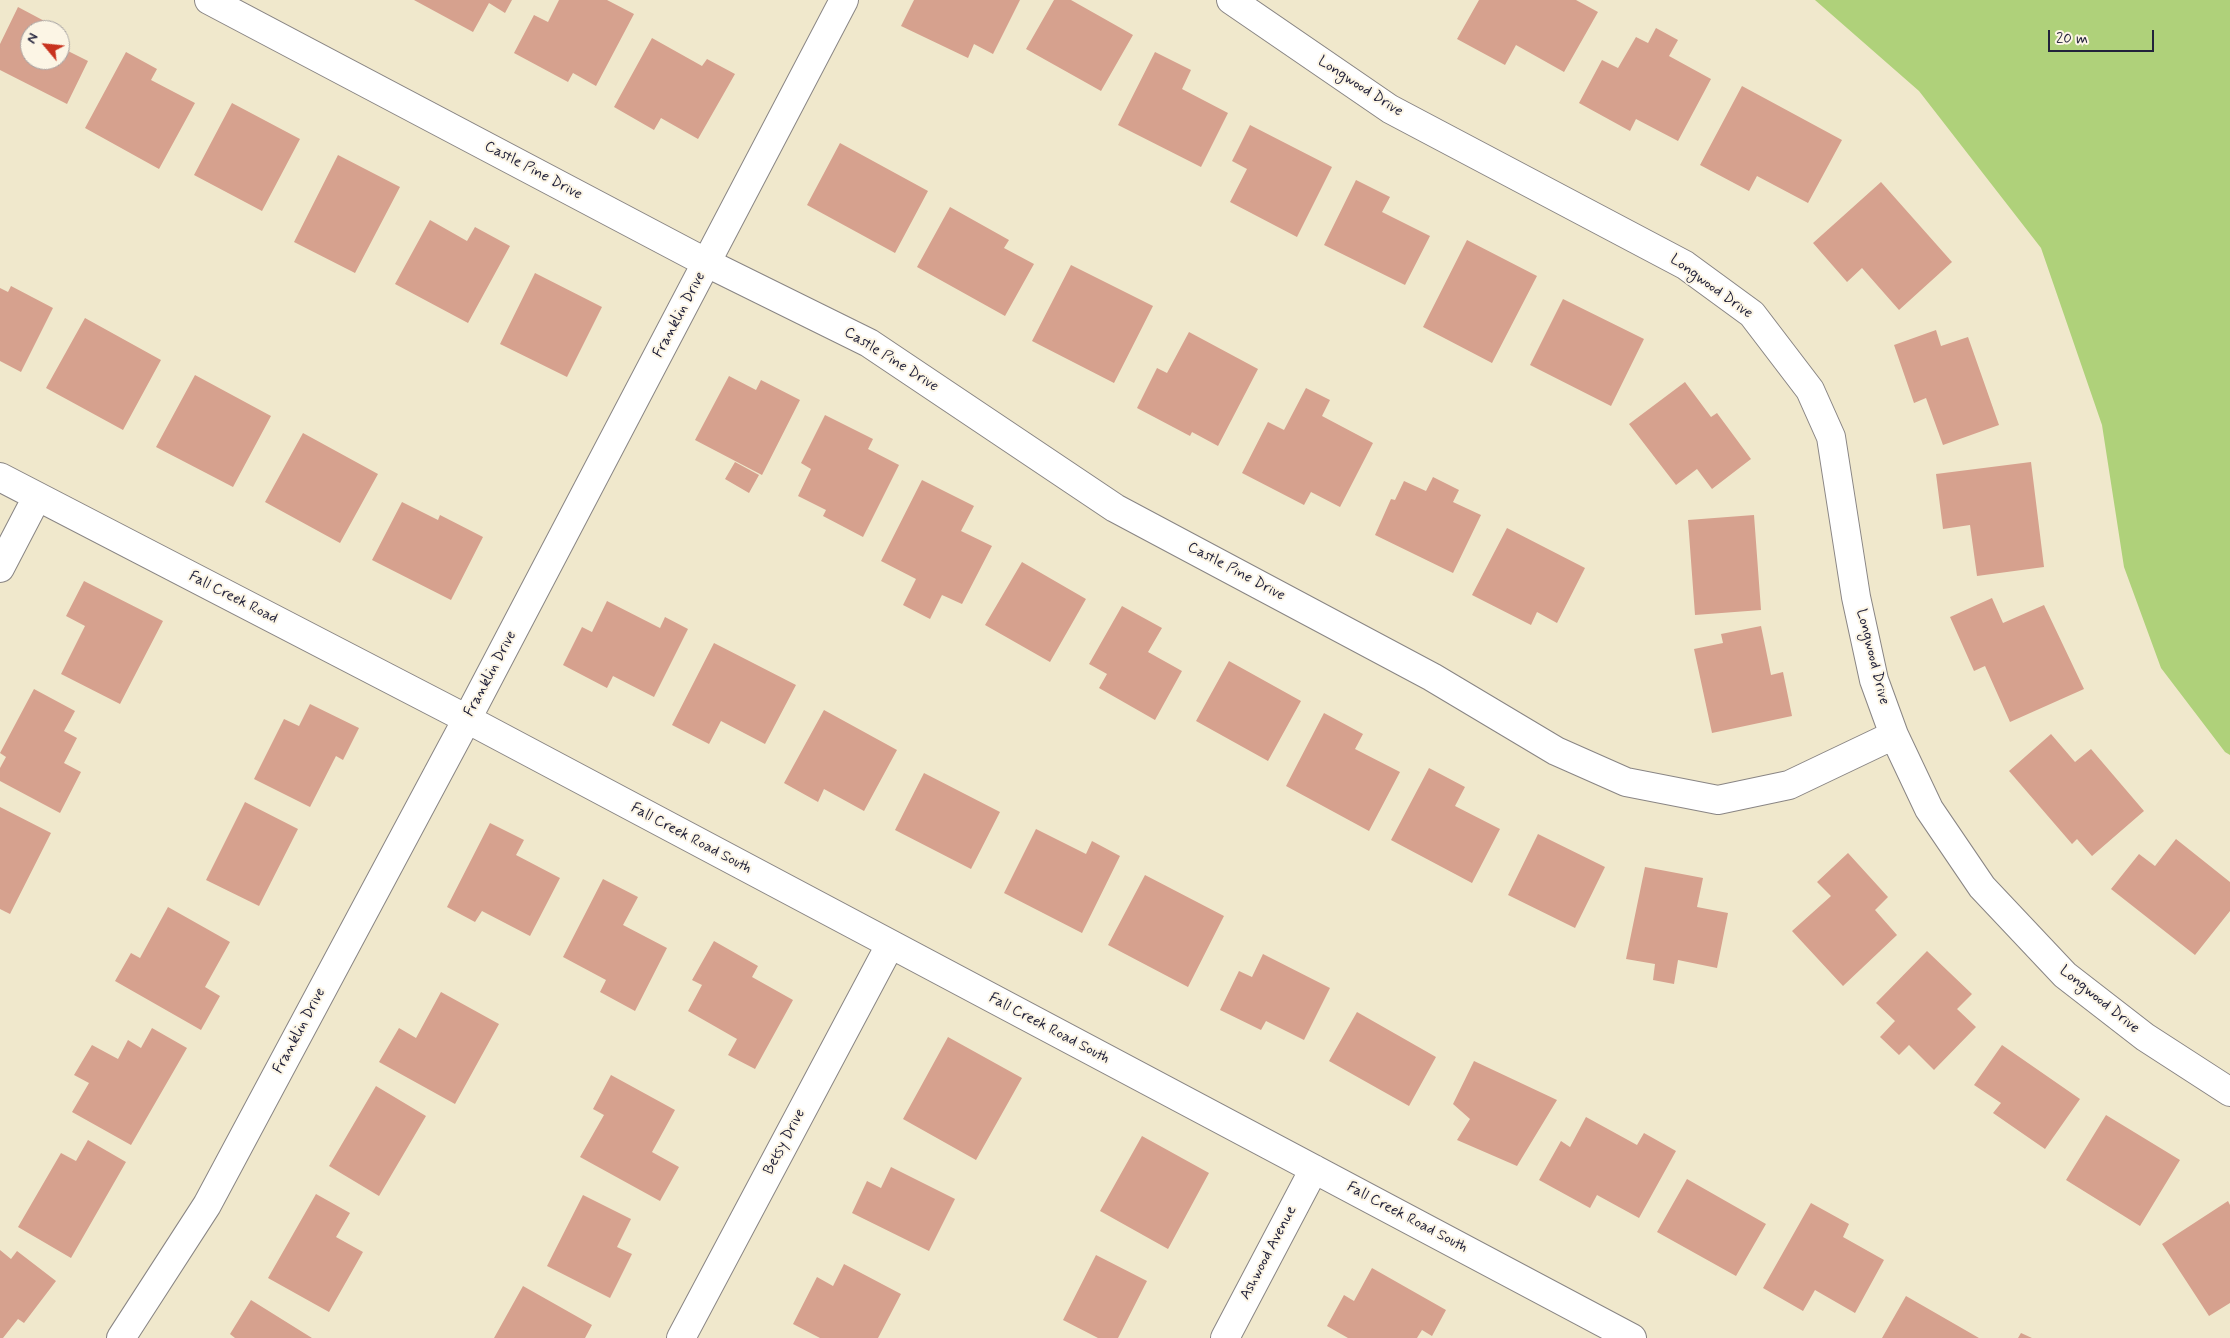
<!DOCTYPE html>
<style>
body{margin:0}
#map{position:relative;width:2230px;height:1338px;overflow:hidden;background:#f0e8cc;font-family:Mynerve,sans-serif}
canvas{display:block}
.north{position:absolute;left:20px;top:20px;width:50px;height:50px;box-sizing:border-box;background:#fcf5e5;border:1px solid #a5a1a1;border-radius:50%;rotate:298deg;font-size:14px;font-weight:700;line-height:20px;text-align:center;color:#22223b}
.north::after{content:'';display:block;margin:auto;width:18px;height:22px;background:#c8321e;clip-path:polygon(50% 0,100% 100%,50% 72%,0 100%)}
.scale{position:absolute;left:2048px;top:30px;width:106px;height:22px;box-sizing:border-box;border:2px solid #22223b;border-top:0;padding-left:6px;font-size:15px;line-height:18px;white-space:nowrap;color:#22223b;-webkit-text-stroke:4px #fcf5e5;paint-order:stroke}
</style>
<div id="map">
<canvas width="2230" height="1338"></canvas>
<div class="north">N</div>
<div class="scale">20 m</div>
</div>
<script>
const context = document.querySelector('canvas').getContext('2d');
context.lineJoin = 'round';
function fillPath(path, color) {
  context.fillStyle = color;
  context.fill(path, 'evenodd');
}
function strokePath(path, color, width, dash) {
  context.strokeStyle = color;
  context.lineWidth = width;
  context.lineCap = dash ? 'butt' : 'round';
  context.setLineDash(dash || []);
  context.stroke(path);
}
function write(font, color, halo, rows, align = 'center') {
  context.font = font + ' Mynerve,sans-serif';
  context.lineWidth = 4;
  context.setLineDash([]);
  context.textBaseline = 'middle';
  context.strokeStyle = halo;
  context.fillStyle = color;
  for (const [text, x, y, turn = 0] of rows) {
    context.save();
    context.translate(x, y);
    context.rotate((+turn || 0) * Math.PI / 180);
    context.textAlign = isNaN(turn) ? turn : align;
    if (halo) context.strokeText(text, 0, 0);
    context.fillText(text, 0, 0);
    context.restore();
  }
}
const green = new Path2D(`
 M1815,0h415v755l-5,-3 -64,-84 -37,-101 -22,-142 -61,-177 -122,-157z`);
const building = new Path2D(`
 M414,0h98l-7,13 -16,-10 -16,29z
 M559,0h48l27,14 -38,72 -23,-13 -5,9 -54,-29 20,-38 14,7z
 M914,0h106l-27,54 -19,-10 -6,14 -67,-32z
 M1054,0h17l62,35 -32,56 -75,-42z
 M1479,0h97l22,12 -34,60 -48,-27 -11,20 -48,-26z
 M18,7l32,17 -3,6h-17v30h30v-13l28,14 -21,43 -67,-34v-26z
 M1656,28l22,12 -9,16 42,23 -33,62 -42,-22 -6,12 -51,-28 23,-43 16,8 18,-31 12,6z
 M652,38l50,28 5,-7 28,15 -37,65 -37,-21 -7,12 -40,-23z
 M126,52l31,17 -6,11 44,23 -36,66 -74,-41z
 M1155,52l36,18 -9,19 46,24 -27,54 -83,-42z
 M1742,86l100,54 -34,63 -51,-27 -8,15 -49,-26z
 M232,103l68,36 -38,72 -68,-36z
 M1250,125l82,42 -35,70 -67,-35 17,-33 -15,-8z
 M840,143l88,48 -33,62 -88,-48z
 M338,155l62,32 -45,86 -61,-31z
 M1356,180l34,17 -8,15 48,24 -25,49 -81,-40z
 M1881,182l71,80 -53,48 -37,-42 -15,14 -34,-39z
 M950,207l59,33 -5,8 30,16 -29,52 -88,-49z
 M430,220l37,21 8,-14 35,19 -42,77 -73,-39z
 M1467,240l70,36 -45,87 -69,-36z
 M1071,265l82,41 -39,77 -82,-42z
 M535,273l67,34 -35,70 -67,-33z
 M11,286l42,22 -32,64 -21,-11v-73l8,4z
 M1563,299l81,40 -33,67 -81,-41z
 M85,318l76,42 -38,70 -77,-42z
 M1936,330l5,16 27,-9 31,88 -56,20 -17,-47 -12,5 -20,-58z
 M1189,332l69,37 -40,77 -26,-14 -2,4 -53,-28 20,-40 10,5z
 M195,375l76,41 -38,71 -77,-40z
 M729,376l27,14 5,-10 39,20 -38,75 -67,-35z
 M1685,382l26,35 6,-4 34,46 -39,30 -15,-20 -21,16 -47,-61z
 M1306,388l24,12 -8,16 51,27 -33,64 -29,-15 -7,13 -62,-32 26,-51 16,8z
 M825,415l48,24 -5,10 31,16 -36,72 -40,-21 3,-6 -28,-14 13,-27 -10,-6z
 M303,433l75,41 -38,69 -75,-41z
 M735,462l24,13 -10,18 -24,-14z
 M2031,462l13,105 -67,9 -7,-51 -27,4 -7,-55z
 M1433,477l26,13 -6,12 28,13 -28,58 -78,-38 16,-36 4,1 9,-19 22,10z
 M922,480l52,26 -13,25 31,15 -30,58 -20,-9 -12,24 -27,-14 13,-26 -35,-18z
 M402,502l36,18 2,-5 43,22 -32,63 -79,-40z
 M1754,515l7,95 -66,5 -7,-95z
 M1507,528l78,40 -28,55 -20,-11 -6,13 -59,-30z
 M1022,562l64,37 -36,63 -65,-37z
 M84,581l79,40 -43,83 -59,-30 24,-48 -19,-10z
 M1992,598l11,25 41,-18 40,84 -74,33 -25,-56 -11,5 -24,-54z
 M607,601l53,27 5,-11 23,12 -34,68 -41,-21 -6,12 -44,-23 19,-38 10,5z
 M1122,606l40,22 -14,24 34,19 -27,49 -56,-32 8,-14 -18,-10z
 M1761,626l10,49 12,-3 9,44 -80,17 -18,-84 29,-6 -2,-9z
 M714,643l82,42 -31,59 -44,-23 -12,23 -37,-19z
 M1229,661l72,40 -33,60 -72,-40z
 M34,689l41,22 -11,20 13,7 -13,25 17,9 -21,41 -60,-32v-13l6,-11 -6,-4z
 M310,704l49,24 -16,32 -7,-4 -26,51 -56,-28 30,-60 15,7z
 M824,710l73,40 -33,61 -40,-22 -6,13 -34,-19z
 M1324,713l39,21 -8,15 45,23 -31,59 -83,-45z
 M2051,734l24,28 16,-13 53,62 -52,45 -15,-17 -5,5 -63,-73z
 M1429,768l36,19 -10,19 45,23 -28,54 -81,-43z
 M924,773l76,39 -29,57 -76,-39z
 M245,802l53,27 -39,77 -53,-26z
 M0,807l51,26 -41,81 -10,-5z
 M490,823l34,17 -8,15 44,23 -30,58 -48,-25 -7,11 -28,-15z
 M1036,829l50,25 6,-13 28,15 -38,77 -78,-40z
 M1538,834l67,33 -30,61 -67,-33z
 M2176,839l54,43v29l-35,44 -84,-66 28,-35 16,12z
 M1848,853l40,44 -13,13 22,25 -54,51 -51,-55 39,-35 -14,-14z
 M1645,867l58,11 -6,29 31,6 -11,55 -39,-8 -4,24 -21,-4 2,-16 -29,-5z
 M1145,875l79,41 -36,71 -80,-42z
 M603,879l35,18 -15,28 44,23 -32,63 -35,-19 6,-12 -43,-23z
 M168,907l62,35 -25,45 15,9 -19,34 -86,-49 16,-28 9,5z
 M714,941l44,25 -6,11 41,23 -38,69 -27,-14 9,-16 -49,-28 14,-26 -10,-5z
 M1927,951l45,43 -15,15 19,18 -42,43 -25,-25 -10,10 -19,-18 15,-16 -19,-18z
 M1263,954l67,34 -26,52 -38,-19 -5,9 -41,-20 19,-39 13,6z
 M441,992l58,32 -44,80 -76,-42 20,-34 17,10z
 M1357,1012l79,45 -27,49 -80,-45z
 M152,1028l35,20 -56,97 -59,-33 17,-29 -15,-8 18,-30 26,14 10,-19 13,8z
 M948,1037l74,41 -46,82 -73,-41z
 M2002,1045l78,54 -35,50 -52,-36 8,-10 -27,-18z
 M1474,1061l83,39 -40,66 -60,-26 13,-21 -17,-15z
 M611,1075l64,35 -23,42 27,15 -19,34 -80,-44 24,-42 -11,-6z
 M376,1086l50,30 -47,80 -50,-30z
 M2106,1115l74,45 -40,66 -74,-46z
 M1586,1117l51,28 7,-12 32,18 -37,67 -42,-23 -7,13 -51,-28 22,-39 9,6z
 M1142,1136l67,37 -41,76 -68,-38z
 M88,1140l38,22 -55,96 -53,-31 43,-74 15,8z
 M891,1167l64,32 -26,52 -77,-38 15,-32 14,7z
 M1687,1179l79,45 -30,52 -79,-44z
 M316,1194l34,19 -14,24 27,15 -34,60 -61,-34z
 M583,1195l48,24 -14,28 15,7 -22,44 -63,-32z
 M2228,1201l2,4v98l-21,13 -47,-72z
 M1811,1203l38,21 -6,13 41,23 -29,53 -40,-23 -12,21 -40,-23z
 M0,1250l11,9 6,-8 39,30 -32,42 -6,-4 -15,19h-3z
 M1096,1255l51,26 -29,57h-20l-35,-18z
 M844,1264l57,30 -23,44h-58l-27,-14 24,-47 16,9z
 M1372,1268l74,42 -14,26 -10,-6 -5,8h-69l-21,-12 17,-31 10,6z
 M523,1286l69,39 -7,13h-91z
 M1906,1296l73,42h-97z
 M251,1300l61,38h-77l-5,-4z
 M2021,1333l11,5h-14z`);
const minor = new Path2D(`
 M209,0l498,263 162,80 246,165 317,169 124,74 70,31 92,18 71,-15 105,-50
 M1231,0l159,109 295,156 67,49 58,76 21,47 25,160 18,83 20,55 35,74 53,78 83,88 80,62 85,55
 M0,477l467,242 1165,619
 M0,568l37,-71
 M121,1338l86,-133 260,-486 377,-719
 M681,1338l209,-393
 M1225,1338l89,-169`);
const streetNames = [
 ["Longwood Drive",1360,87,33],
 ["Castle Pine Drive",533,171,28],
 ["Longwood Drive",1711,287,36],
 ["Franklin Drive",680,315,-62],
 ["Castle Pine Drive",891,360,32],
 ["Castle Pine Drive",1236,572,28],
 ["Fall Creek Road",233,598,27],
 ["Longwood Drive",1872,657,76],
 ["Franklin Drive",491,674,-62],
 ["Fall Creek Road South",691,839,28],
 ["Longwood Drive",2099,1000,39],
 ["Fall Creek Road South",1049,1029,28],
 ["Franklin Drive",300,1031,-62],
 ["Betsy Drive",785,1142,-62],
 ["Fall Creek Road South",1407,1218,28],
 ["Ashwood Avenue",1269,1253,-62]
];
fillPath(green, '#afd17a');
fillPath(building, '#d6a18e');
strokePath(minor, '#898584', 30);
strokePath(minor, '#fff', 28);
write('15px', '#22223b', '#fcf5e5', streetNames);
</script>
